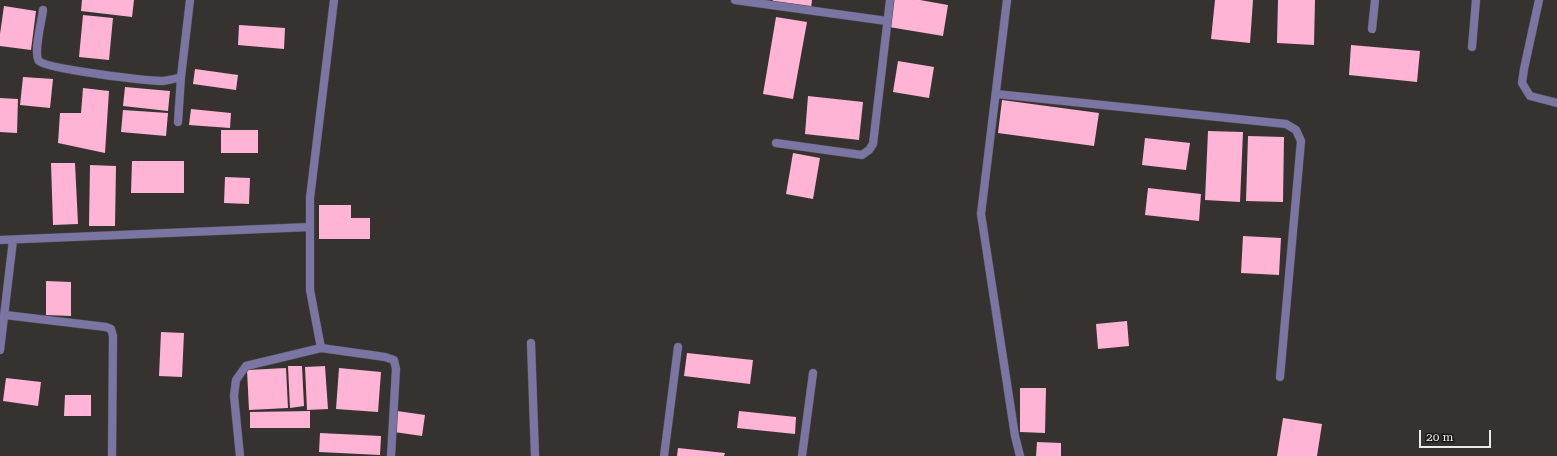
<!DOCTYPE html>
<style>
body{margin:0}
#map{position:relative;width:1557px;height:456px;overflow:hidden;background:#35322f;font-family:"Roboto Serif",serif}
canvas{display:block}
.scale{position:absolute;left:1419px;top:430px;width:72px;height:18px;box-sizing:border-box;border:2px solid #edebe9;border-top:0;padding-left:5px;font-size:12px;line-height:14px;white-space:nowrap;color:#edebe9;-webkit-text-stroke:3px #1c1a19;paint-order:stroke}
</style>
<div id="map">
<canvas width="1557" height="456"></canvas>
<div class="scale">20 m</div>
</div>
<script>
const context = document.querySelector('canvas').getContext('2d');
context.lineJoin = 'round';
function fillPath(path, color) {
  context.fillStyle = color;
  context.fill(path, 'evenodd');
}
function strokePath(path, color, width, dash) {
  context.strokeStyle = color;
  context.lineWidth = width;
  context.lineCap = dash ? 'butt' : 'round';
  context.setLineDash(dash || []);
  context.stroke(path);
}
const building = new Path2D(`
 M82,0h52l-2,17 -51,-6z
 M773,0h39l-1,9 -39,-7z
 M894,0h26l28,5 -5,31 -54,-9z
 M1215,0h38l-3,43 -39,-4z
 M1278,0h37l-1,45 -37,-2z
 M4,6l32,5 -5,39 -31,-4v-12z
 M83,15l30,3 -4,42 -30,-3z
 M776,17l31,5 -14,77 -30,-5z
 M239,25l46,3 -1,21 -46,-4z
 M1351,45l69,6 -3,31 -68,-7z
 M898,61l36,6 -5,31 -36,-6z
 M195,69l43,6 -2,15 -43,-6z
 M23,77l30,2 -3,29 -30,-3z
 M125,87l45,4 -2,20 -45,-5z
 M83,88l26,3 -4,62 -47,-10 2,-30h21z
 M808,96l55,6 -4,38 -54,-6z
 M0,98l18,1 -1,34 -17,-1z
 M1002,100l97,13 -5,33 -96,-13z
 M191,109l40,4 -1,15 -41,-3z
 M123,110l45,3 -2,23 -45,-4z
 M221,130h37v23h-37z
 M1208,131l35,1 -3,70 -35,-2z
 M1248,136l36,1 -1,65 -37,-1z
 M1145,138l45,5 -4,27 -44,-5z
 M793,153l27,5 -7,41 -27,-5z
 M132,161h52v32h-53z
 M51,163h24l3,61 -25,1z
 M90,165l26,1 -1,60h-26z
 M225,177l25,1 -1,26 -25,-1z
 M1148,188l53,6 -2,27 -54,-6z
 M319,205h32v13h19v21h-51z
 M1243,236l38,2 -2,37 -38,-2z
 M46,281l25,1v34l-25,-1z
 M1127,321l2,25 -31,3 -2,-25z
 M161,332l23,1 -2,44 -23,-1z
 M687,353l66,7 -3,24 -66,-8z
 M288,366h14l2,40 -14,2z
 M325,366l3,43 -21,1 -2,-43z
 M286,368l2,40 -39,2 -2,-40z
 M339,368l42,4 -3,40 -42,-3z
 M6,378l35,4 -3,24 -35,-5z
 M1020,388h26l-1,45 -25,-1z
 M65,395h26v21h-27z
 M310,411v17h-60v-16z
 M397,411l28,4 -3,21 -28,-4z
 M739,411l57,6 -1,17 -58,-6z
 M1283,418l39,6 -5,32h-40z
 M320,433l61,3 -1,19 -61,-3z
 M1037,442l24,1v13h-25z
 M678,448l47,5 -1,3h-47z`);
const street = new Path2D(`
 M334,0l-24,198v92l11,58 64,9 9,3 2,9 -5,87
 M735,0l152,21
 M1007,0l-26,214 34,222 5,20
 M1539,0l-15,69 -2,14 8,13 27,7
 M43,10c-1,10 -10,43 -4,51 8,8 108,20 124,20 6,-1 12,-2 18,-4l9,-77
 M1372,29l3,-29
 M1472,47l4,-47
 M996,94l290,30 10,6 5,11 -21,236
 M178,122l3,-45
 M776,143l86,12 7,-5 4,-6 17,-144
 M0,240l310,-13
 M5,315l101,12 5,2 2,7 -1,120
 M531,343l4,113
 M0,350l13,-110
 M240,456l-6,-60 2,-16 10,-14 75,-18
 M664,456l14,-109
 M802,456l11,-83`);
fillPath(building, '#ffb3d5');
strokePath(street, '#52504d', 9);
strokePath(street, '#7b75a4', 8);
</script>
